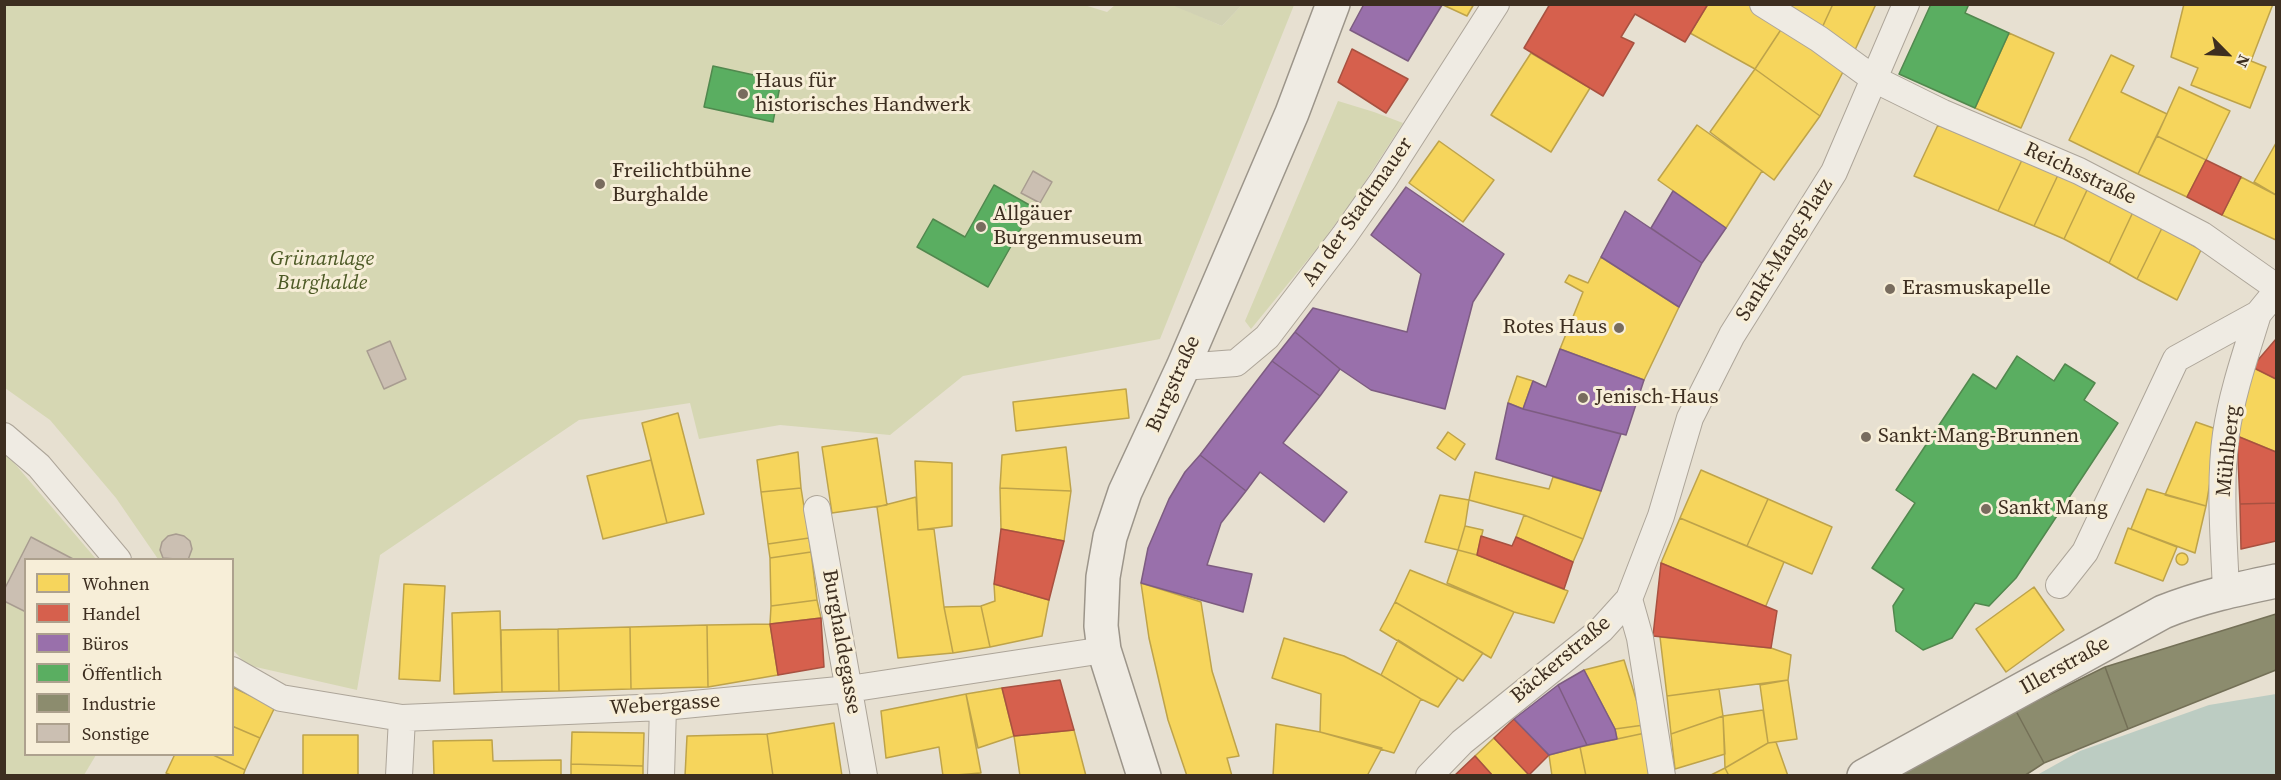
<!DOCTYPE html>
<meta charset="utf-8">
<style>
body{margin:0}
#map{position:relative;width:2281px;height:780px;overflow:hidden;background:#e7e0d1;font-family:"Source Serif 4",serif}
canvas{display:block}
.frame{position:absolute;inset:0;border:6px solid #3d2e20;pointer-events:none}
.legend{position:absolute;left:24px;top:558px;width:210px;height:198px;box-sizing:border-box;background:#f7eed8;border:2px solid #ada18e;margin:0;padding:8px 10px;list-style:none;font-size:18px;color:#3d2e20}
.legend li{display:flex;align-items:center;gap:12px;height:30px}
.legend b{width:30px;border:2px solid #ada18e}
.north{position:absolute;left:2197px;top:24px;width:60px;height:60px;-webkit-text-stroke:4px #f7eed8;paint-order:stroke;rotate:114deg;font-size:16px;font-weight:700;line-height:24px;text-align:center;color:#3d2e20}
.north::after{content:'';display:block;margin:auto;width:21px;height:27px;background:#3d2e20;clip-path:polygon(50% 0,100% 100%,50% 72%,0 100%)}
</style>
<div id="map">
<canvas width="2281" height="780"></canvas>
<div class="frame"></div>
<ul class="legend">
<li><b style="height:16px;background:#f6d55c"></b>Wohnen</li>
<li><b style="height:16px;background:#d6604d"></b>Handel</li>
<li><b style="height:16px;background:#9970ab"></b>Büros</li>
<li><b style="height:16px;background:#5aae61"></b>Öffentlich</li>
<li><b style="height:16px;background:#8c8c6e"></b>Industrie</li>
<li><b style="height:16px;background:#cbbfb2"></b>Sonstige</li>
</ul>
<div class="north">N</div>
</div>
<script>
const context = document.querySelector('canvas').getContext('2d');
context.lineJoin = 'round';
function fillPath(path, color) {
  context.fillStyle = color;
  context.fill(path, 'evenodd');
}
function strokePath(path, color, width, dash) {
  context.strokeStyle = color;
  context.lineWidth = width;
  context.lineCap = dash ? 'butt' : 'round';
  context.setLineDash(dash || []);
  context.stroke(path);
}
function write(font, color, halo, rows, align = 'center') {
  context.font = font + ' "Source Serif 4",serif';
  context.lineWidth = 6;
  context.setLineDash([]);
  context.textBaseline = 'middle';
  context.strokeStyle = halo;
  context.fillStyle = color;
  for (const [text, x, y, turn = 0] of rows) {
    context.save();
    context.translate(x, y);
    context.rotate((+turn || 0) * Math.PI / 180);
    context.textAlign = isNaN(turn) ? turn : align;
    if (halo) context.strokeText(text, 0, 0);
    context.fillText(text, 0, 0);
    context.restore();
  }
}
const green = new Path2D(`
 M1081,4l26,8 8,-7 57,-1 50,22 20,-21h52l-134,334 -197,37 -73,59 -110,-10 -81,14 -9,-36 -111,17 -199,135 -23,135 -110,-25 -14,-15 -1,-90 -74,-1 -42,-61 -66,-78 -45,-32v-383z
 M1338,101l36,11 29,11 -44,68 -36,50 -72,88 -6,-8z
 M4,451l92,108 -70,1v194l70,1 -12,20h-79z`);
const cemetery = new Path2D(`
 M1172,5h70l-20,21z`);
const water = new Path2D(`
 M2276,694v81h-239l43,-24 129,-46z`);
const homes = new Path2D(`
 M1441,4h33l-7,12z
 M1708,4h40l34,24 -27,41 -65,-36z
 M1783,4h50l-12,26z
 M1833,4h43l-21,46 -34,-20z
 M2184,4h89l-22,57 15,6 -16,41 -59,-23 7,-17 -27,-11z
 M1782,28l62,42 -24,46 -65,-47z
 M2009,33l45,20 -33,75 -46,-20z
 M1531,53l59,35 -39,64 -60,-37z
 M2111,55l23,11 -13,26 46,22 -29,60 -69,-34z
 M1755,69l65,47 -46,64 -64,-48z
 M2179,87l51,24 -24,49 -49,-24z
 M1697,125l65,46 -36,57 -68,-48z
 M1938,125l84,35 -24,51 -84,-35z
 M2157,136l49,24 -19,37 -49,-23z
 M1439,141l55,39 -31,42 -54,-39z
 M2276,143v52l-22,-13z
 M2022,160l36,15 -24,51 -36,-15z
 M2058,175l30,13 -24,51 -30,-13z
 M2241,177l35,18v45l-54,-25z
 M2088,188l45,24 -24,51 -45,-24z
 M2133,212l29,16 -25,51 -28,-16z
 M2162,228l39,22 -24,50 -40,-21z
 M1601,257l78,50 -35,73 -84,-31 23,-57 -18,-10 4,-7 19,8z
 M2252,367l24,12v73l-39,-16z
 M1517,376l16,5 -10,28 -15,-6z
 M1126,389l3,29 -113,13 -3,-29z
 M678,413l26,101 -37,9 -25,-100z
 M2196,422l23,8 -13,76 -41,-11z
 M1448,432l17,12 -10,16 -18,-12z
 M877,438l10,67 -55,8 -10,-66z
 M1066,447l5,44 -71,-3 2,-33z
 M798,452l3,36 -40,4 -4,-32z
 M651,460l16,63 -64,16 -16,-63z
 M915,461l37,2v63l-34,4z
 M1701,470l67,29 -21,47 -67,-28z
 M1475,472l74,17 4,-12 48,14 -18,48 -59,-24 -55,-15z
 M801,488l8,50 -41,6 -7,-52z
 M1000,488l71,3 -7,50 -63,-12z
 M2147,489l59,17 -11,47 -64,-24z
 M1440,495l29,5 -4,26 -7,24 -33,-8z
 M916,497l2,33 16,-1 10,78 9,46 -55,5 -21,-151z
 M1768,499l64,28 -20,47 -65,-28z
 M1524,515l59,24 -10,23 -57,-25z
 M1680,518l104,44 -19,46 -104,-45z
 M1465,526l18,4 -6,25 -19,-5z
 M2128,528l49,19 -14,34 -48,-18z
 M809,538l2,14 -41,6 -2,-14z
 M1458,550l19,5 91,36 -14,32 -40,-11 -67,-29z
 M811,552l6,48 -46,6 -1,-48z
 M2176 559a6 6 0 1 1 12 0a6 6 0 1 1-12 0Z
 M1410,570l104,42 -23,46 -96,-56z
 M1141,583l60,19 11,69 27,85 -12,2 5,18h-45l-19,-56 -19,-82z
 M404,584l41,2 -5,95 -41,-2z
 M994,584l55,16 -7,36 -52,11 -9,-41 14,-5z
 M2034,587l30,43 -58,42 -30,-43z
 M817,600l4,18 -51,6 1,-18z
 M1395,602l88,51 -20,28 -83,-51z
 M981,606l9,41 -37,6 -9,-46z
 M500,611l2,81 -48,2 -2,-81z
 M770,624l8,51 -70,12 -1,-62z
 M707,625l1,62 -77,2 -1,-62z
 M630,627l1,62 -72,2 -1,-62z
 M558,629l1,62 -57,1 -1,-62z
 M1660,637l111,11 20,7 -3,25 -121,16z
 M1284,638l60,18 37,19 40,24 -27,54 -74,-21 1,-38 -49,-16z
 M1398,640l60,38 -20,29 -17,-8 -40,-24z
 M1624,660l20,65 -29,4 -31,-59z
 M1788,680l9,59 -29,4 -8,-58z
 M232,687l43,20 -15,31 -28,-12z
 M1002,688l12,48 -36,12 -12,-54z
 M1719,689l4,27 -52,18 -4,-38z
 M966,694l15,79 -38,3 -4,-29 -53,11 -5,-47z
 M1763,710l5,33 -43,25 -2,-52z
 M1723,716l2,38 -50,15 -4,-35z
 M834,723l8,53h-69l-6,-42z
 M1276,724l44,8 62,16 -15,28h-94z
 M1644,725l1,8 -28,6 -2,-10z
 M232,726l28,12 -15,32 -34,-16h21z
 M1074,730l12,46h-66l-6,-40z
 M572,732l72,1 -1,33 -72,-2z
 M1645,733l10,43h-69l-6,-29z
 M767,734l6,42h-88l2,-40z
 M303,735h55v41h-55z
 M1494,738l35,37 -1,1h-35l-18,-20z
 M492,740l1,21 68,-1v16h-127l-1,-35z
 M1776,742l12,34h-59l-4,-8 43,-25z
 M1580,747l6,29h-34l-3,-21z
 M175,754h36l34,16 -2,6h-70l-7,-3z
 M571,764l72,2v10h-72z
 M1725,768l4,8h-20z`);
const shops = new Path2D(`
 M1550,4h158l-23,38 -50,-28 -14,23 13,6 -31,53 -79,-48z
 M1352,49l56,30 -22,34 -48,-31z
 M2206,160l35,17 -19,38 -35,-18z
 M2276,339v40l-24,-12z
 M2237,436l39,16v51l-36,1z
 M2276,503v38l-35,8 -1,-45z
 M1001,529l63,12 -15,59 -55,-16z
 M1481,536l31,10 4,-9 57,25 -9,27 -87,-34z
 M1661,563l116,48 -6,37 -118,-12z
 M821,618l3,49 -46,8 -8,-51z
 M1060,680l14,50 -60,6 -12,-48z
 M1514,719l35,36 -20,20 -35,-37z
 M1475,756l18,20h-39z`);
const offices = new Path2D(`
 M1364,4h77l1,1 -34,56 -58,-31z
 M1406,187l98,67 -31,48 -28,107 -74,-19 -31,-21 -45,-37 18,-24 94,24 14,-58 -50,-39z
 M1673,191l53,37 -24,35 -51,-35z
 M1625,211l77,52 -23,44 -78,-50z
 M1295,332l45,37 -20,27 -48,-35z
 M1560,349l84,31 -18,55 -103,-26 10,-28 13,6z
 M1272,361l48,35 -37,47 64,49 -23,30 -64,-50 -14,19 -46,-36z
 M1508,403l15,6 98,25 -20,57 -105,-32z
 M1200,455l46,36 -25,32 -14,42 45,9 -9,38 -102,-29 7,-35 21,-49 16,-27z
 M1584,670l31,59 2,10 -30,6 -29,-60z
 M1558,685l29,60 -38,10 -35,-36z`);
const public = new Path2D(`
 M1931,4h38l-4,9 44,20 -34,75 -76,-34z
 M713,66l68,15 -8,41 -69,-15z
 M994,185l39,22 -45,80 -71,-40 16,-28 32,18z
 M2017,356l37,25 11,-17 30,19 -11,17 34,23 -102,155 -27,28 -14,-3 -23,35 -29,12 -27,-19 -3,-25 11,-17 -32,-21 43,-65 -19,-13 77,-116 23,15z`);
const industry = new Path2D(`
 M2276,614v56l-148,59 -23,-62z
 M2105,667l23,62 -84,34 -28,-52z
 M2016,711l28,52 -20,13 -124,-1z`);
const building = new Path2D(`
 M1033,171l19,11 -12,21 -19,-10z
 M390,341l16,38 -22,10 -17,-38z
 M176,534l8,2 6,5 2,8 -4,11 -25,-2 -3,-8 2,-8 6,-6z
 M31,537l44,23h-49v52l-22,-11v-11z`);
const street = new Path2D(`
 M1763,4l56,35 55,40 69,34 136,58 123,64 74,52
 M1183,367l53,-4 31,-26 77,-101 40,-57 112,-175
 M4,436l35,30 79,94
 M817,509l47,267
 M2059,585l26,-33 91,-193 82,-45 18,-22
 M2226,591c-2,-50 -7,-107 0,-157 6,-41 20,-81 32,-120
 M1629,599l11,39 22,138
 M232,670l49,28 121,20 261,-11 186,-18 255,-39
 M399,776l3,-58
 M661,776l2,-69
 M1429,776l33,-34 139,-112 28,-31 32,-83 29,-98 42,-83 102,-163 72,-168`);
const secondary = new Path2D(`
 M1144,776l-40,-126 -3,-24 2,-49 7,-40 15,-45 58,-125 109,-254 41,-109
 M1864,776l299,-164c37,-15 75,-23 113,-31`);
const markers = [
 [743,94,6,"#786c5e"],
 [600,184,6,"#786c5e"],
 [981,227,6,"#786c5e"],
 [1890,289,6,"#786c5e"],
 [1619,328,6,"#786c5e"],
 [1583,398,6,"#786c5e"],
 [1866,437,6,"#786c5e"],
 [1986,509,6,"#786c5e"]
];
const poiNames = [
 ["Haus für",755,82],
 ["historisches Handwerk",755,106],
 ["Freilichtbühne",612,172],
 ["Burghalde",612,196],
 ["Allgäuer",993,215],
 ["Burgenmuseum",993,239],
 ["Erasmuskapelle",1902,289],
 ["Rotes Haus",1607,328,"right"],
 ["Jenisch-Haus",1595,398],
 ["Sankt-Mang-Brunnen",1878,437],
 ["Sankt Mang",1998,509]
];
const streetNames = [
 ["Reichsstraße",2080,174,25],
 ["An der Stadtmauer",1358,212,-55],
 ["Sankt-Mang-Platz",1785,250,-58],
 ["Burgstraße",1174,384,-66],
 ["Mühlberg",2229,451,-84],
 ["Burghaldegasse",841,642,80],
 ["Bäckerstraße",1561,660,-40],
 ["Illerstraße",2065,666,-29],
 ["Webergasse",665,705,-4]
];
const parkNames = [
 ["Grünanlage",322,260],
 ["Burghalde",322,284]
];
fillPath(green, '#d6d7b3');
fillPath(cemetery, '#d1d1b3');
fillPath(water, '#bcccc2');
fillPath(homes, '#f6d55c');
strokePath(homes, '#bea34a', 1.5);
fillPath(shops, '#d6604d');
strokePath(shops, '#a85140', 1.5);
fillPath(offices, '#9970ab');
strokePath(offices, '#7d5c81', 1.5);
fillPath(public, '#5aae61');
strokePath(public, '#51884e', 1.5);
fillPath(industry, '#8c8c6e');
strokePath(industry, '#747057', 1.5);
fillPath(building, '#cbbfb2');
strokePath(building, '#a89c90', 1.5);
strokePath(street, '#ada599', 28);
strokePath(secondary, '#9c958a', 36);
strokePath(street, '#efebe3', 26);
strokePath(secondary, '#efebe3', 33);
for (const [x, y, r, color] of markers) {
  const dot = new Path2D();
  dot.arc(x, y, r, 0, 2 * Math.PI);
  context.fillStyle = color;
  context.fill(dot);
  strokePath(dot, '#f7eed8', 2);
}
write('21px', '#3d2e20', '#f7eed8', poiNames, 'left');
write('21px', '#3d2e20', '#f7eed8', streetNames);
write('italic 21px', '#4d5a26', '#f7eed8', parkNames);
</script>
